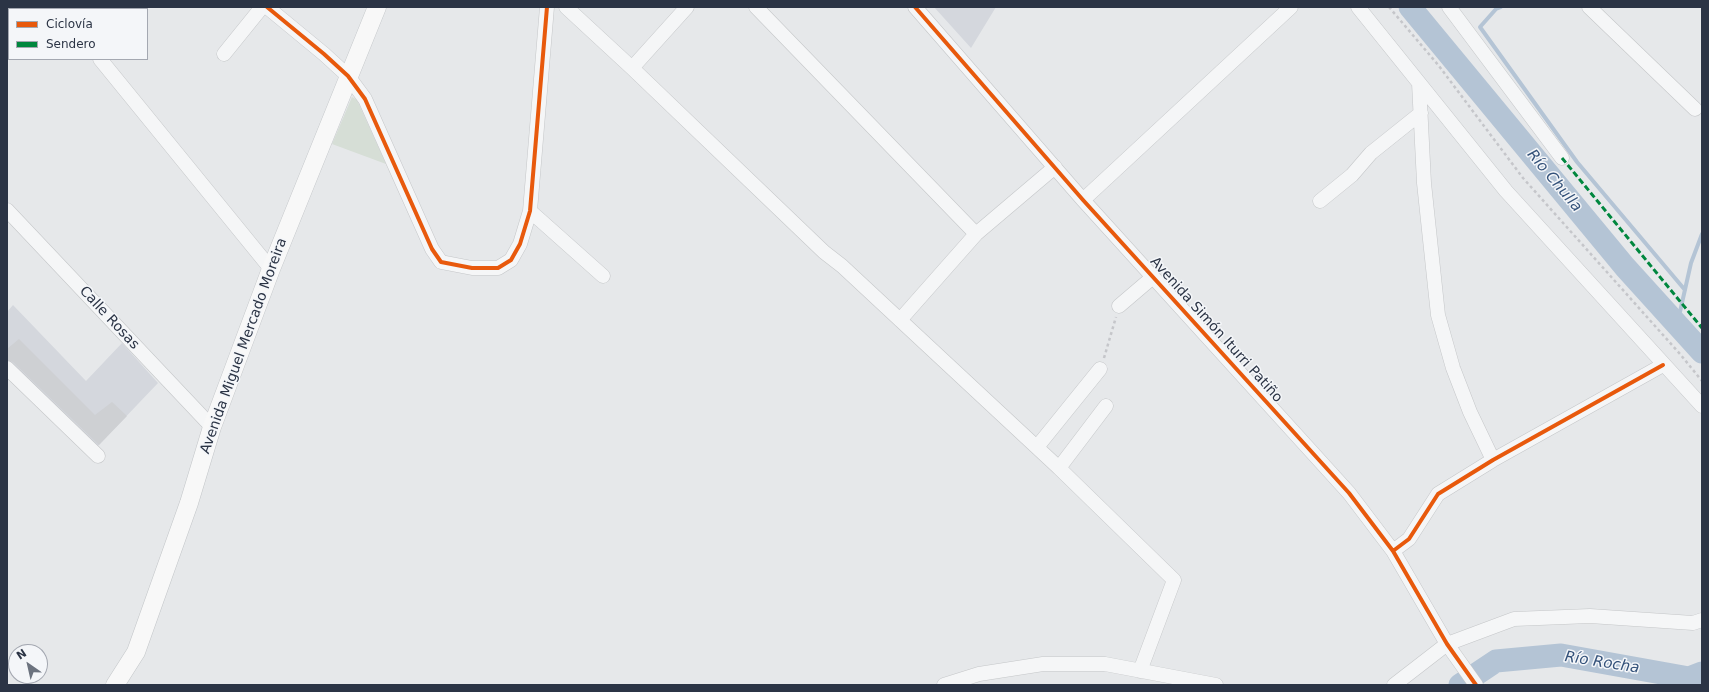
<!DOCTYPE html>
<meta charset="utf-8">
<style>
body{margin:0}
#map{position:relative;width:1709px;height:692px;overflow:hidden;background:#e6e8ea;font-family:"DejaVu Sans",sans-serif}
canvas{display:block}
.frame{position:absolute;inset:0;border:8px solid #2b3445;pointer-events:none}
.legend{position:absolute;left:8px;top:8px;width:140px;height:52px;box-sizing:border-box;background:#f4f6f9;border:1px solid #a4a8b1;margin:0;padding:5px 7px;list-style:none;font-size:12px;color:#2b3445}
.legend li{display:flex;align-items:center;gap:8px;height:20px}
.legend b{width:20px;border:1px solid #a4a8b1}
.north{position:absolute;left:8px;top:644px;width:40px;height:40px;box-sizing:border-box;background:#f4f6f9;border:1px solid #a4a8b1;border-radius:50%;rotate:326deg;font-size:11px;font-weight:700;line-height:16px;text-align:center;color:#2b3445}
.north::after{content:'';display:block;margin:auto;width:14px;height:18px;background:#6c737f;clip-path:polygon(50% 0,100% 100%,50% 72%,0 100%)}
</style>
<div id="map">
<canvas width="1709" height="692"></canvas>
<div class="frame"></div>
<ul class="legend">
<li><b style="height:5px;background:#e8590c"></b>Ciclovía</li>
<li><b style="height:5px;background:#00873e"></b>Sendero</li>
</ul>
<div class="north">N</div>
</div>
<script>
const context = document.querySelector('canvas').getContext('2d');
context.lineJoin = 'round';
function fillPath(path, color) {
  context.fillStyle = color;
  context.fill(path, 'evenodd');
}
function strokePath(path, color, width, dash) {
  context.strokeStyle = color;
  context.lineWidth = width;
  context.lineCap = dash ? 'butt' : 'round';
  context.setLineDash(dash || []);
  context.stroke(path);
}
function write(font, color, halo, rows, align = 'center') {
  context.font = font + ' "DejaVu Sans",sans-serif';
  context.lineWidth = 3;
  context.setLineDash([]);
  context.textBaseline = 'middle';
  context.strokeStyle = halo;
  context.fillStyle = color;
  for (const [text, x, y, turn = 0] of rows) {
    context.save();
    context.translate(x, y);
    context.rotate((+turn || 0) * Math.PI / 180);
    context.textAlign = isNaN(turn) ? turn : align;
    if (halo) context.strokeText(text, 0, 0);
    context.fillText(text, 0, 0);
    context.restore();
  }
}
const built = new Path2D(`
 M934,7h62l-25,41z
 M13,305l73,76 36,-38 36,40 -61,64 -90,-84v-51z`);
const green = new Path2D(`
 M352,97l5,3 29,64 -54,-20z`);
const stream = new Path2D(`
 M1501,7l-5,2 -16,18 97,135 108,128
 M1677,325l14,-62 11,-29`);
const river = new Path2D(`
 M1410,7l215,260 77,85
 M1460,685l36,-24 65,-6 128,23 13,-5`);
const building = new Path2D(`
 M19,339l76,76 17,-13 15,14 -28,29 -86,-83 -6,-2v-11z`);
const path = new Path2D(`
 M1389,7l50,59 84,112 157,176 22,27
 M1104,358l12,-41`);
const minor = new Path2D(`
 M54,7l2,2
 M267,7l57,47 24,22 17,23 67,150 9,13 31,6h26l13,-8 9,-16 10,-33 17,-204
 M566,7l66,61 192,184 18,14 217,202 115,112 -34,91
 M756,7l220,227
 M915,7l168,193 266,293 44,58 54,93 29,41
 M1358,7l148,184 196,215
 M1449,7l113,151
 M1589,7l106,102
 M130,9l3,-2
 M224,54l38,-47
 M100,59l171,210
 M632,68l55,-61
 M1419,83l5,100 14,132 15,53 17,44 23,48
 M1083,200l208,-193
 M1320,201l32,-26 19,-22 50,-40
 M7,210l205,217
 M530,211l73,65
 M1119,306l34,-29
 M900,320l76,-86 79,-67
 M7,368l91,88
 M1037,447l63,-78
 M1059,468l47,-62
 M1393,551l16,-12 29,-45 55,-34 170,-95
 M944,685l35,-11 64,-10h62l111,21
 M1394,685l53,-41 67,-25 76,-3 103,7 9,-3`);
const major = new Path2D(`
 M115,685l21,-33 53,-149 23,-76 59,-158 106,-262`);
const quiet = new Path2D(`
 M1562,158l140,170`);
const cycleway = new Path2D(`
 M267,7l57,47 24,22 17,23 67,150 9,13 31,6h26l13,-8 9,-16 10,-33 17,-204
 M915,7l168,193 266,293 44,58 54,93 29,41
 M1393,551l16,-12 29,-45 55,-34 170,-95`);
const streetNames = [
 ["Calle Rosas",109,318,47],
 ["Avenida Simón Iturri Patiño",1216,330,48],
 ["Avenida Miguel Mercado Moreira",244,346,-70]
];
const waterNames = [
 ["Río Chulla",1554,181,50],
 ["Río Rocha",1602,663,9]
];
fillPath(built, '#d4d7dd');
fillPath(green, '#d6ded6');
strokePath(stream, '#b4c4d5', 4);
strokePath(river, '#b4c4d5', 23);
fillPath(building, '#ced0d3');
strokePath(minor, '#c4c6c8', 15);
strokePath(major, '#c2c5c8', 19);
strokePath(path, '#c5c6ca', 2.5, [3, 3]);
strokePath(minor, '#f5f6f7', 14);
strokePath(major, '#f8f8f8', 18);
strokePath(quiet, '#00873e', 3, [6, 3]);
strokePath(cycleway, '#e8590c', 4);
write('14px', '#2b3445', '#f4f6f9', streetNames);
write('italic 15px', '#34527a', '#f4f6f9', waterNames);
</script>
